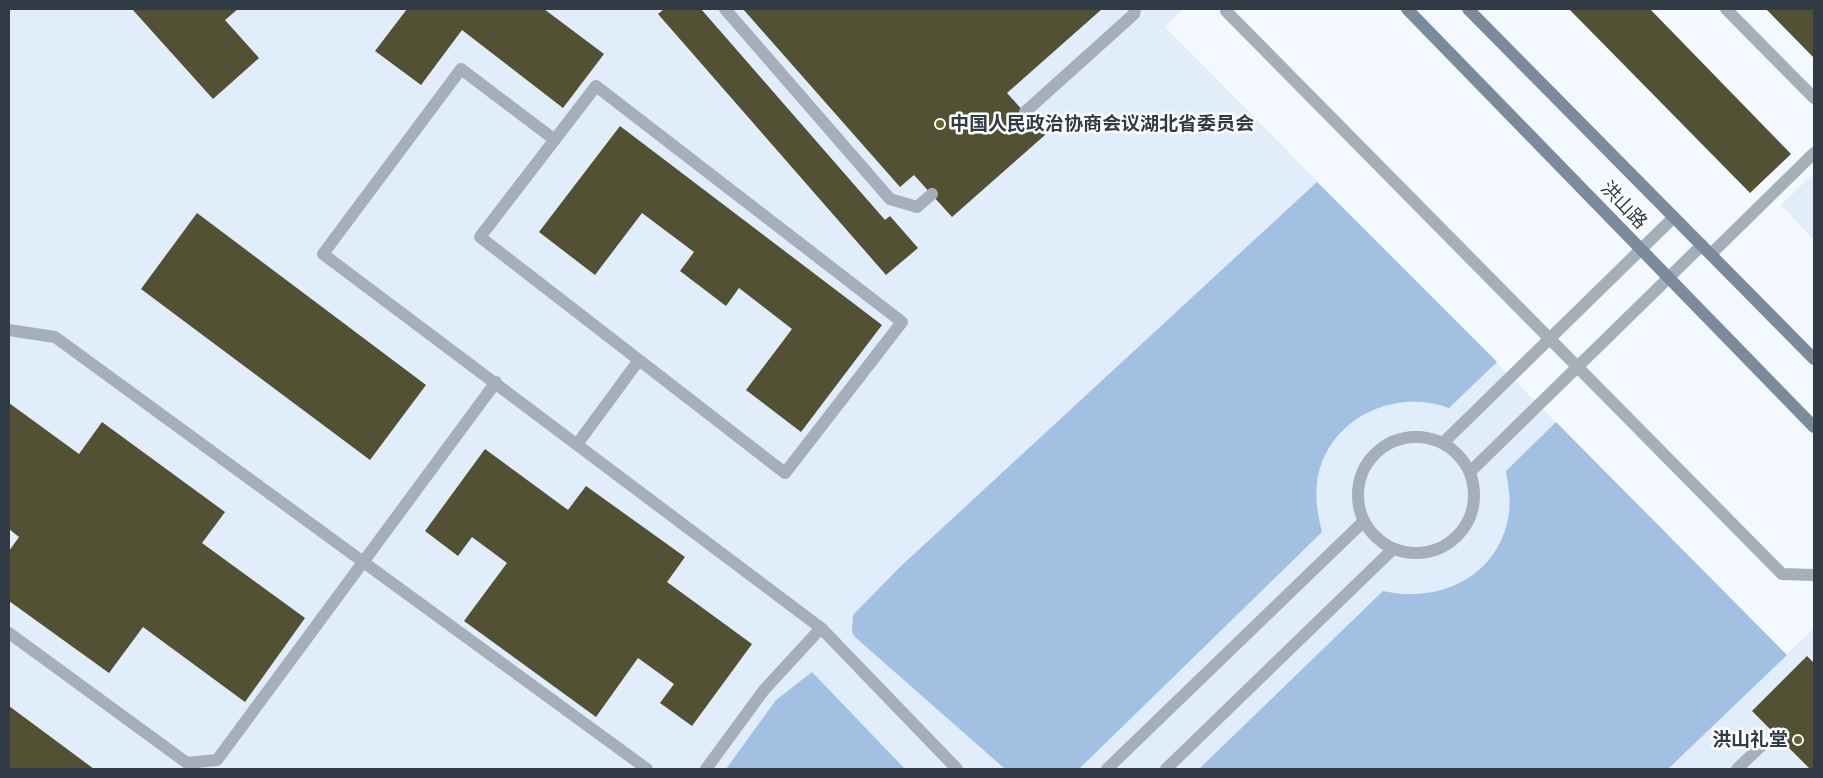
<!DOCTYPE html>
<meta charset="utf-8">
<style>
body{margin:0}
#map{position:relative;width:1823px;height:778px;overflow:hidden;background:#f3f9fe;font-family:Commissioner,sans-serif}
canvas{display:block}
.frame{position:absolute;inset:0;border:10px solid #313b45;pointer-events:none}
</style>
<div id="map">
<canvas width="1823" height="778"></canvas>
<div class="frame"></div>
</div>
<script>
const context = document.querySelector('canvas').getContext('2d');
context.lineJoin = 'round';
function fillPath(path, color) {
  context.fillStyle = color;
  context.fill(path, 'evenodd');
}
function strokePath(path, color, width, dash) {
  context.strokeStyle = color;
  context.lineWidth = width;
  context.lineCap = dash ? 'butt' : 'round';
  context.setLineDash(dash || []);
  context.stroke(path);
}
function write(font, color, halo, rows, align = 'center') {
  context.font = font + ' Commissioner,"Noto Sans SC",sans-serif';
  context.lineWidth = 5;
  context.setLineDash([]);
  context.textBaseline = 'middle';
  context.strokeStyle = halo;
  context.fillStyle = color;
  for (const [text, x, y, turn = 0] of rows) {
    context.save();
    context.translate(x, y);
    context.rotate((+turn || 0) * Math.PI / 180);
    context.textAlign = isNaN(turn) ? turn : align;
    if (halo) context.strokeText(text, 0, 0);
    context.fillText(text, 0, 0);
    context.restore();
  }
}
const built = new Path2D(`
 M9,9h1174l-18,18 621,628 28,-27v141h-1805z
 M1814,173v67l-33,-35z`);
const forest = new Path2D(`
 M1317,182l180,180 -48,46c-56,-21 -124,12 -132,75 -2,17 1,33 5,49l-243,237h-74l-150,-132 -3,-5 1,-17 47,-48z
 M1556,422l231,233 -119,114h-469l184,-178c57,13 117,-15 126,-78 2,-15 -1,-28 -3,-42z
 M812,672l93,97h-179l50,-69z`);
const building = new Path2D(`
 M132,9h106l-13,11 34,38 -46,41z
 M407,9h137l60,45 -41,54 -101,-78 -41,55 -46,-34z
 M664,9h37l184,211 5,-4 28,32 -32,27 -228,-261z
 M743,9h359l-95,84 38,42 -93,82 -38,-42 -14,12z
 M1569,9h81l141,145 -41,39z
 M1766,9h48v49z
 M620,126l262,199 -81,107 -55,-42 46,-61 -53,-41 -13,18 -46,-35 14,-19 -52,-39 -47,62 -56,-43z
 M197,213l229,172 -56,75 -229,-171z
 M9,403l70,51 23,-32 123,90 -23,31 103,75 -60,84 -102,-75 -34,46 -100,-72v-50l10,-14 -10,-8z
 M485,449l83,61 18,-24 99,71 -18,25 85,62 -60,82 -32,-23 14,-19 -36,-26 -42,59 -132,-96 43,-58 -35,-26 -14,19 -33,-25z
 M1807,656l7,7v106h-4l-58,-58z
 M9,706l85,63h-85z`);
const service = new Path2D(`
 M725,9l165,190 27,8 15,-13
 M1726,9l88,89
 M1226,11l556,563 32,1
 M596,86l306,236 -117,151 -305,-236z
 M1025,112l109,-98 1,-5
 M555,140l-94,-71 -138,185 498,374 136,141
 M1711,254l103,-101
 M9,330l46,7 592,432
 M1358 495a58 58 0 1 1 116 0a58 58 0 1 1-116 0Z
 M1444,442l230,-225
 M578,443l61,-83
 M1471,471l231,-226
 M9,633l178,130 30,-3 279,-378
 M706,769l58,-79 57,-62
 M1107,769l257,-248
 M1166,769l226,-219
 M1737,769l24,-23`);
const secondary = new Path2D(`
 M1407,9l407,418
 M1468,9l346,350`);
const markers = [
 [940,124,5,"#67632f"],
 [1798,740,5,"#67632f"]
];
const poiNames = [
 ["中国人民政治协商会议湖北省委员会",950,124],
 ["洪山礼堂",1788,740,"right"]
];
const streetNames = [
 ["洪山路",1624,205,46]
];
fillPath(built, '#e1edfa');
fillPath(forest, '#a2c1e2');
fillPath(building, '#535134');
strokePath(service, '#a4afba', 12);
strokePath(secondary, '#7c8b9c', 12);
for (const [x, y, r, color] of markers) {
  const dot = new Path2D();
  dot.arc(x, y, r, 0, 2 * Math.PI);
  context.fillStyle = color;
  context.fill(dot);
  strokePath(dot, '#fff', 2);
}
write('bold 19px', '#313b45', '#fff', poiNames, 'left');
write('19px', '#313b45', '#fff', streetNames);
</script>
